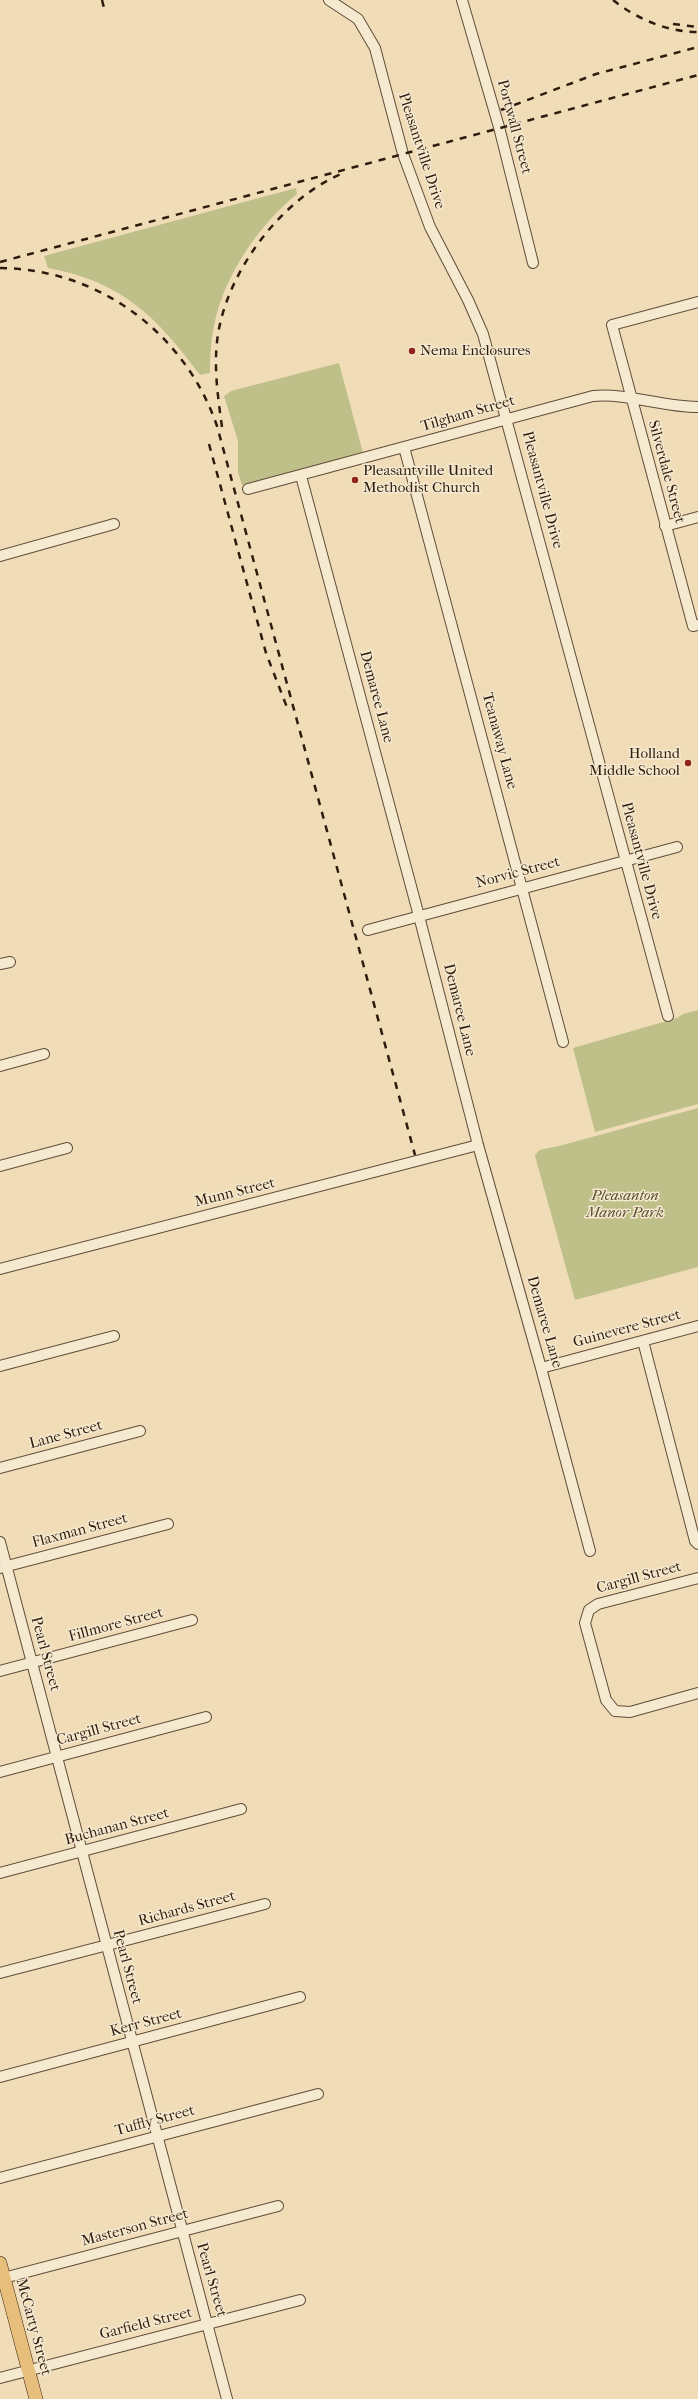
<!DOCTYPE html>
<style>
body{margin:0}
canvas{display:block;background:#f0ddb7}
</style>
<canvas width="698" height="2399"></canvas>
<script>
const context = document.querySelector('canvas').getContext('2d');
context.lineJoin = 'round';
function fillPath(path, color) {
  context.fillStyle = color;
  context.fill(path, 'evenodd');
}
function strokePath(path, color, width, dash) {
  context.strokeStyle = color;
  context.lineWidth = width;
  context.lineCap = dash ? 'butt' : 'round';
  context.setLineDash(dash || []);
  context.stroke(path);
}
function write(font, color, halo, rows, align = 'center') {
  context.font = font + ' "IM FELL French Canon",serif';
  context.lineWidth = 3;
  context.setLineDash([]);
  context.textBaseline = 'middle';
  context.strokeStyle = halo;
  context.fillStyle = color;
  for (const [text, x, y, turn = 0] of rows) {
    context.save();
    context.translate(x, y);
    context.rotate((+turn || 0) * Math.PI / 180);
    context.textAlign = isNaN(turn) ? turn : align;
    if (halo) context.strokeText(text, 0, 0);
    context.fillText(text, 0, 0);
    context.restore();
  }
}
const green = new Path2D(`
 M296,188l1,6c-38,31 -71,79 -82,127 -4,17 -5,35 -5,52l-10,2c-43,-58 -79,-94 -152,-107l-4,-12z
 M339,363l24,90 -121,32 -4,-13v-31l-14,-45 7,-5z
 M698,1010v94l-103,28 -22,-84 104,-30 6,-4z
 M698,1108v159l-123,33 -40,-144 4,-6 20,-4z`);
const minor = new Path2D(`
 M329,0l29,19 17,29 28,106 27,73 38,73 15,34 185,682
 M462,0l37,127 34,136
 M698,302l-86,23 81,301 5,-1
 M404,447l159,595
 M301,476l118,440 59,229 63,223 49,183
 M248,489l345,-93c36,-3 69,11 105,11
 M665,526l33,-9
 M0,556l114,-32
 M368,930l309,-83
 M0,964l10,-2
 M0,1066l44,-12
 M0,1166l67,-18
 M0,1269l478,-124
 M643,1341l52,200 3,3
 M0,1366l114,-30
 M541,1368l157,-42
 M0,1468l140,-37
 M0,1542l227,857
 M0,1568l168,-44
 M698,1578l-100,26 -9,6 -4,13 21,77 9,11 15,1 68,-19
 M0,1671l192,-51
 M0,1772l206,-55
 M0,1873l241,-64
 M0,1973l265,-69
 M0,2077l300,-80
 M0,2178l318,-84
 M0,2279l278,-73
 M0,2378l300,-78`);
const major = new Path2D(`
 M0,2263l36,136`);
const rail = new Path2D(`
 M102,0l2,8
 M613,0c24,19 54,32 85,32
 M673,24l25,3
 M501,110l95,-36 102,-27
 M0,262l698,-187
 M0,268c99,1 185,65 217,158l198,729
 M222,427c-4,-29 -8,-57 -5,-85 7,-67 63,-142 124,-168
 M209,444l57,209 22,57`);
const markers = [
 [412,351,4,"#8f2418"],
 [355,480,4,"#8f2418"],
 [688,763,4,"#8f2418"]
];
const streetNames = [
 ["Portwall Street",514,127,75],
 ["Pleasantville Drive",421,151,72],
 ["Tilgham Street",468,414,-16],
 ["Silverdale Street",666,472,75],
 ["Pleasantville Drive",542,490,75],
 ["Demaree Lane",376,697,75],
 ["Teanaway Lane",499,741,75],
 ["Pleasantville Drive",641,861,75],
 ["Norvic Street",518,873,-15],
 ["Demaree Lane",459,1010,76],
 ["Munn Street",235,1193,-14],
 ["Demaree Lane",544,1322,74],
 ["Guinevere Street",627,1329,-15],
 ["Lane Street",66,1435,-15],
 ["Flaxman Street",80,1531,-15],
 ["Cargill Street",639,1578,-15],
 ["Fillmore Street",116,1625,-15],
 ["Pearl Street",45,1654,75],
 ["Cargill Street",99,1730,-15],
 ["Buchanan Street",117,1827,-15],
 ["Richards Street",187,1909,-15],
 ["Pearl Street",127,1967,75],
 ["Kerr Street",146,2023,-15],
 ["Tuffly Street",155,2121,-15],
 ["Masterson Street",135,2228,-15],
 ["Pearl Street",211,2280,74],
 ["Garfield Street",146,2324,-14],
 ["McCarty Street",33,2327,75]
];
const poiNames = [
 ["Nema Enclosures",420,351],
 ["Pleasantville United",363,471],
 ["Methodist Church",363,488],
 ["Holland",680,754,"right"],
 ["Middle School",680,771,"right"]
];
const parkNames = [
 ["Pleasanton",625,1196],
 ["Manor Park",625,1213]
];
fillPath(green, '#bfbf8a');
strokePath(minor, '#604c38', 12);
strokePath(major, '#301c0e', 14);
strokePath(minor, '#f5e9d0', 10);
strokePath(major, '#e8be7c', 13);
strokePath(rail, '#301c0e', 2.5, [7, 7]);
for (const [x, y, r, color] of markers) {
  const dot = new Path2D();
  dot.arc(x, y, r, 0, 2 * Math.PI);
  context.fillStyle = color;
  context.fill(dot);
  strokePath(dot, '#f5e9d0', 1.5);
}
write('15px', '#301c0e', '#f5e9d0', streetNames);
write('15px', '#301c0e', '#f5e9d0', poiNames, 'left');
write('italic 15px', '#5b4d33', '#f5e9d0', parkNames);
</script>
